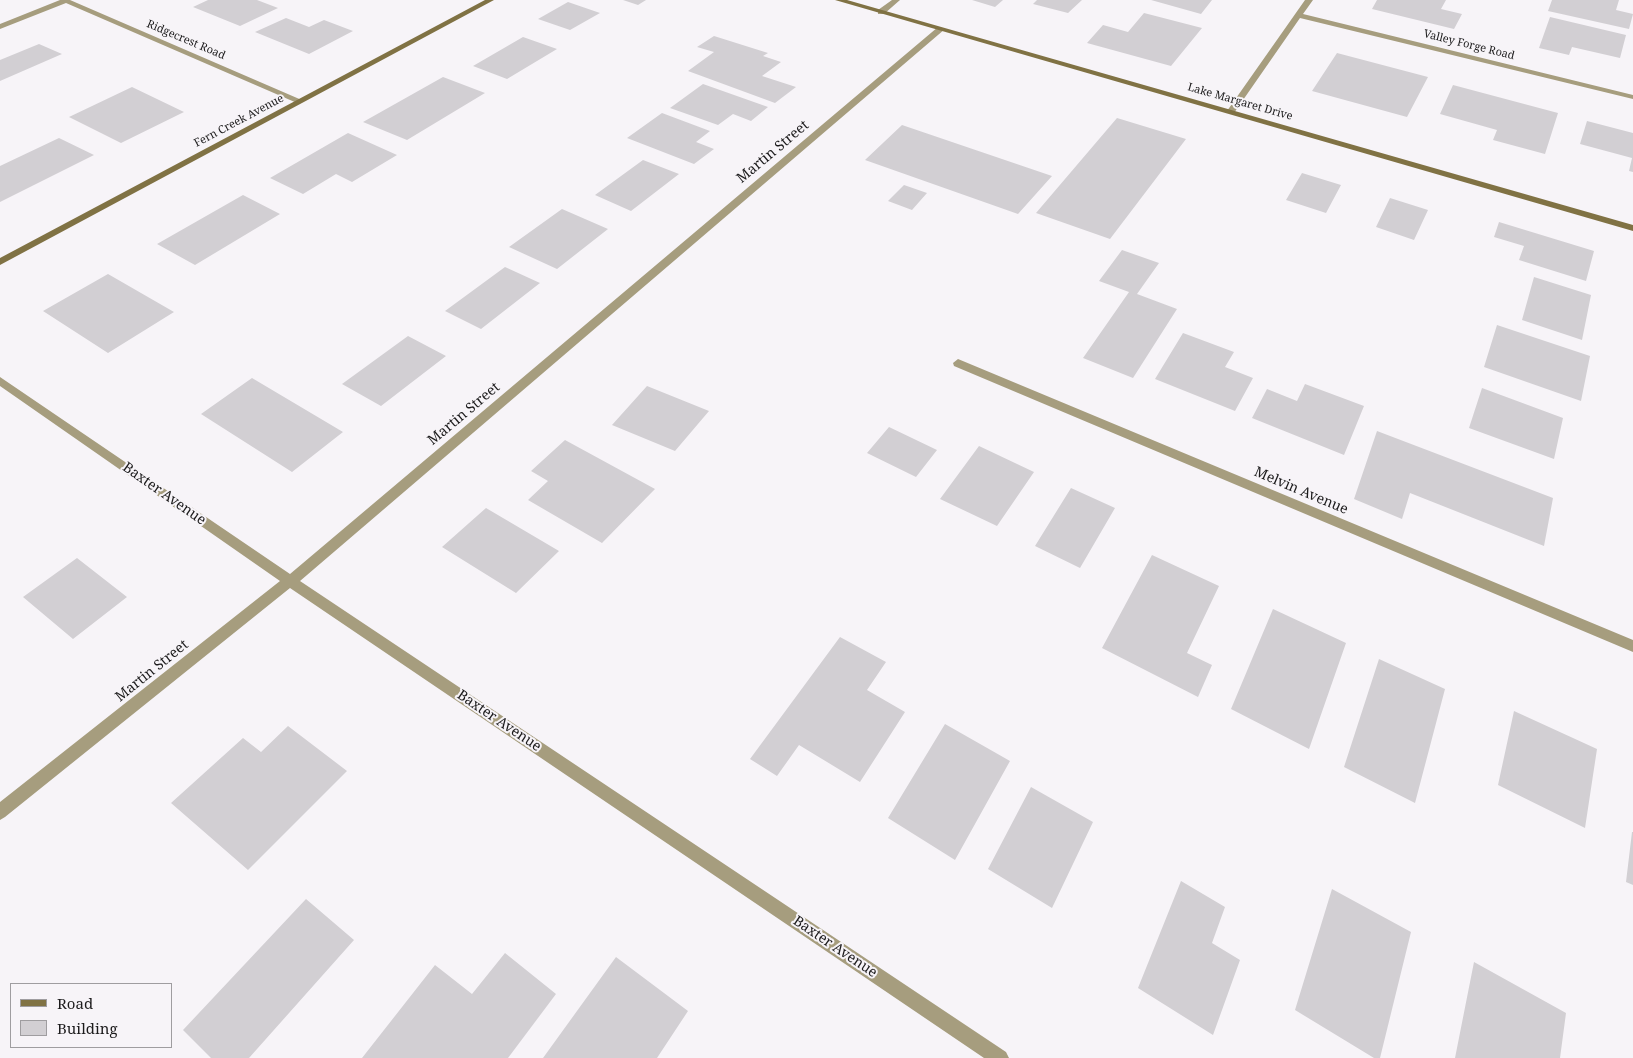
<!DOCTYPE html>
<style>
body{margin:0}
#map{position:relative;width:1633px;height:1058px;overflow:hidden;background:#f7f4f8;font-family:"Noto Serif",serif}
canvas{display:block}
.legend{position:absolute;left:10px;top:983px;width:162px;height:65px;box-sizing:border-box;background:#f7f4f8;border:1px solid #9f9da0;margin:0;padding:6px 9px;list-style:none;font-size:15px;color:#1c1b1c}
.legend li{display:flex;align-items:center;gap:10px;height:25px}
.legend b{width:25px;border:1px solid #9f9da0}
</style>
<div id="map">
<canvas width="1633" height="1058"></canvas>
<ul class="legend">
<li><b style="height:6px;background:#807244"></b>Road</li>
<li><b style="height:14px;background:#d2cfd3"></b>Building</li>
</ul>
</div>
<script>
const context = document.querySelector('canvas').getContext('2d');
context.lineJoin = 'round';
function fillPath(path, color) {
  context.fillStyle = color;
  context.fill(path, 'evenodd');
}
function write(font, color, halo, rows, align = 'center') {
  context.font = font + ' "Noto Serif",serif';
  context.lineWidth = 4;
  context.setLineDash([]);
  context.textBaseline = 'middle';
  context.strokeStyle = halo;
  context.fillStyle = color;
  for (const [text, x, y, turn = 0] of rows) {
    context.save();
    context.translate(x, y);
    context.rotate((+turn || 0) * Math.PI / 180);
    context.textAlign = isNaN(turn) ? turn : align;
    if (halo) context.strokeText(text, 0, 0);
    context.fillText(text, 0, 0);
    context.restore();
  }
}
const building = new Path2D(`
 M208,0h49l21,8 -38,18 -47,-19z
 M623,0h23l-8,5z
 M972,0h31l-8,7z
 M1037,0h45l-14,13 -35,-9z
 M1151,0h61l-11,14z
 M1377,0h69l-5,9 21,5 -8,15 -82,-20z
 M1552,0h67l-3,10 17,4 -4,15 -81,-18z
 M568,2l32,11 -30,17 -32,-11z
 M1144,13l58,15 -31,38 -84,-23 16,-18 25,7z
 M1550,17l76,18 -6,23 -48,-11 -3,8 -30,-7z
 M286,18l23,9 15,-7 29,11 -44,23 -54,-22z
 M714,36l54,17 -5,3 18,6 -19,14 34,11 -21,16 -87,-32 26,-19 -17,-5z
 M523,37l34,12 -50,30 -34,-13z
 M39,44l23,10 -62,27v-21z
 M1337,53l91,24 -21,40 -95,-26z
 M443,77l42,16 -78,47 -44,-18z
 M703,84l65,23 -17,14 -18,-7 -15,11 -48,-17z
 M1453,85l105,28 -13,41 -52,-14 4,-10 -57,-16z
 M132,87l52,25 -63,31 -52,-26z
 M662,113l48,18 -14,11 18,7 -20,15 -67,-26z
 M1117,118l69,21 -76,100 -74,-26z
 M1587,121l46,12v39l-4,-1 3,-13 -52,-14z
 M902,125l150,51 -34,38 -153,-54z
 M348,133l49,22 -45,27 -16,-8 -33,20 -33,-16z
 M59,138l35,17 -94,47v-36z
 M643,160l36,14 -48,37 -36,-16z
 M1302,173l39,12 -15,28 -40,-13z
 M904,185l23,8 -15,17 -24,-9z
 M243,195l37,19 -85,51 -38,-21z
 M1390,198l38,12 -14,30 -38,-13z
 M562,209l46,20 -51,40 -48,-22z
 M1499,222l95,29 -8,30 -67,-21 5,-14 -30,-9z
 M1122,250l37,13 -22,31 40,15 -44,69 -50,-20 46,-66 -30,-11z
 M505,267l35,16 -59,46 -36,-18z
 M108,274l66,38 -66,41 -65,-42z
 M1534,277l57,18 -9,45 -60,-20z
 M1497,325l93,31 -9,45 -97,-34z
 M1183,333l51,19 -9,15 28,11 -18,33 -80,-32z
 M408,336l38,20 -65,50 -39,-22z
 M252,378l91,54 -51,40 -91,-58z
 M1305,384l59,22 -20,49 -92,-37 15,-29 30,12z
 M647,386l62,25 -34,40 -63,-26z
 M1482,388l81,30 -9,41 -85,-31z
 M889,427l48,23 -21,27 -49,-24z
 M1377,431l176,67 -9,48 -134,-53 -8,26 -48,-20z
 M565,440l90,49 -53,54 -74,-43 20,-19 -17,-10z
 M979,446l55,26 -37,54 -57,-27z
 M1071,488l44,20 -35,60 -45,-22z
 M486,508l73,43 -43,42 -74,-46z
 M1152,555l67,31 -32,67 25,12 -14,32 -96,-49z
 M77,558l50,39 -54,42 -50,-42z
 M1273,609l73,34 -37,106 -78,-40z
 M840,637l46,25 -19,28 38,22 -45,70 -61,-37 -22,31 -27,-17z
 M1379,659l66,30 -30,114 -71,-36z
 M1514,711l83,38 -12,79 -87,-43z
 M945,724l65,37 -55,99 -67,-42z
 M288,726l59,45 -99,99 -77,-67 72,-65 18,14z
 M1031,787l62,35 -41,86 -64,-39z
 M1632,832h1v53l-7,-3z
 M1181,881l44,26 -13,36 28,17 -27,75 -75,-47z
 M1332,889l79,43 -31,126h-6l-79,-48z
 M306,899l48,41 -105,118h-38l-28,-28z
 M505,953l51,41 -48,64h-146l73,-93 37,29z
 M616,957l72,54 -31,47h-114z
 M1474,962l92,51 -6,45h-105z`);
const street = new Path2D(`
 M60,0h10l234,101 -7,2 -231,-100 -66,26v-5z
 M892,0h8l-16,14h-6v-4z
 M1305,0h8l-10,14 330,81v4l-333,-81 -66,95h-6l-1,-2z
 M938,27l7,2 -645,552 706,471 3,6h-25l-694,-470 -285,229 -5,3v-18l280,-221 -280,-195v-9l290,197z
 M958,359l675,281v12l-679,-286 -1,-3z`);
const secondary = new Path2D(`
 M485,0h9l-494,265v-7z
 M835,0h12l786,225v6z`);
const farStreetnames = [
 ["Ridgecrest Road",186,40,23],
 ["Valley Forge Road",1469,45,14],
 ["Lake Margaret Drive",1240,102,16],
 ["Fern Creek Avenue",239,121,-28]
];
const streetNames = [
 ["Martin Street",773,152,-40],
 ["Martin Street",464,414,-40],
 ["Melvin Avenue",1301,491,23],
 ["Baxter Avenue",164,494,35],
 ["Martin Street",152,671,-39],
 ["Baxter Avenue",499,721,34],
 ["Baxter Avenue",835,947,34]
];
fillPath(building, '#d2cfd3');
fillPath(street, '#a69d7e');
fillPath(secondary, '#807244');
write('11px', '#1c1b1c', '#f7f4f8', farStreetnames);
write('14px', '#1c1b1c', '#f7f4f8', streetNames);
</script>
